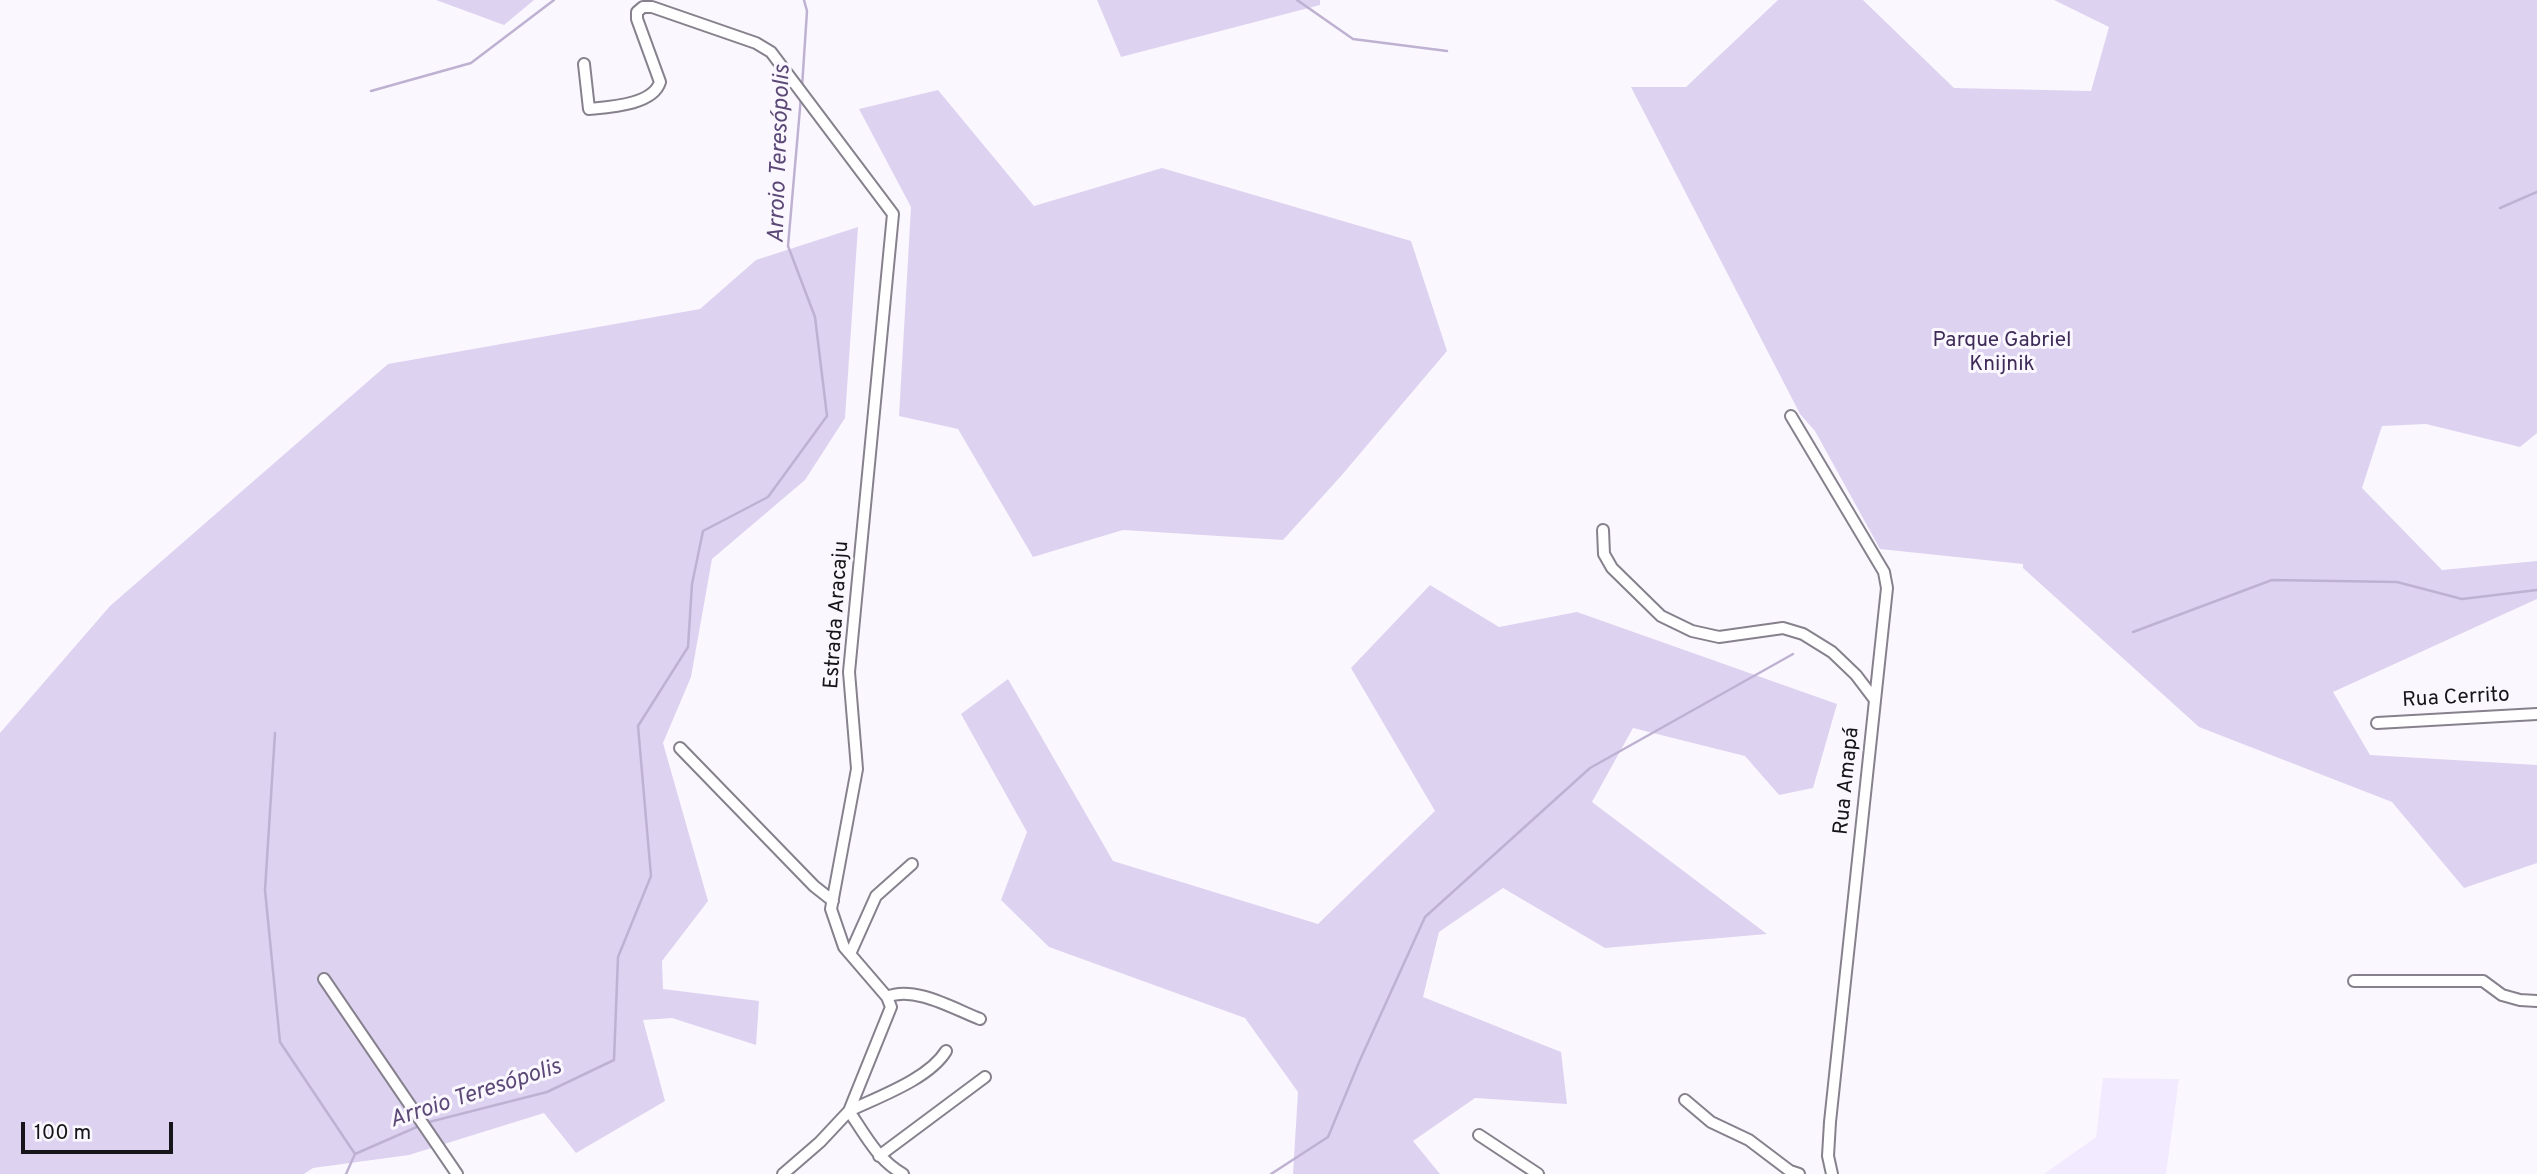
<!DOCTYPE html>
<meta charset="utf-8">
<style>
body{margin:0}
#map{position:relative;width:2537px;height:1174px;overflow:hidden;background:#faf8fe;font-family:Overpass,sans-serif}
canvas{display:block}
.scale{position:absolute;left:21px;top:1122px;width:152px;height:32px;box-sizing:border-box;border:4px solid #161519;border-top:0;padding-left:9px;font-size:21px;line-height:24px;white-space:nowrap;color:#161519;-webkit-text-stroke:5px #faf8fe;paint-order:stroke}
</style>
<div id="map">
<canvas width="2537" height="1174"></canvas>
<div class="scale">100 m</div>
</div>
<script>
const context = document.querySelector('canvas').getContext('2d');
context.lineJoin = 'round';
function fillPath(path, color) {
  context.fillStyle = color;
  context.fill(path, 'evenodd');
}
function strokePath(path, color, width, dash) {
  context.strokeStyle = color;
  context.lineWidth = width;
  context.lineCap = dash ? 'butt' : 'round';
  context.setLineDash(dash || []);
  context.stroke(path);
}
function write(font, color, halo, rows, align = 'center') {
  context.font = font + ' Overpass,sans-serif';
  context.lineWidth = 6;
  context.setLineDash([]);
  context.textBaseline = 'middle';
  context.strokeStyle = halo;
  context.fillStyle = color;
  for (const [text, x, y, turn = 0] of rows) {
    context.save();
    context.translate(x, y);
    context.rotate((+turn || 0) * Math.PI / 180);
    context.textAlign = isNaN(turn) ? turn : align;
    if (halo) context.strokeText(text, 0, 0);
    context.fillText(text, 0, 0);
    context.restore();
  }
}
const built = new Path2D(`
 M2103,1078l76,1 -13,95h-122l52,-37z`);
const green = new Path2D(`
 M436,0h98l-30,25z
 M1097,0h223v5l-199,52z
 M1778,0h85l91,88 137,3 18,-64 -55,-27h483v433l-17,14 -94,-23 -44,2 -20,62 80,82 95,-9v38l-204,93 37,63 167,10v98l-73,25 -72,-86 -193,-75 -176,-159v-4l-143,-15 -65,-118 -15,-17 -169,-327h55z
 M938,90l96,116 128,-38 249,73 36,110 -106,125 -58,64 -160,-10 -90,27 -75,-128 -59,-13 12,-209 -52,-98z
 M858,227l-13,191 -40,62 -93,79 -21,118 -28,66 45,158 -46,60 1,28 96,12 -3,44 -84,-27 -29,2 22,81 -89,52 -32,-40 -135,42 -96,13 -9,6h-304v-441l110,-127 278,-242 312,-55 56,-49z
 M1430,585l69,42 78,-15 260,92 -24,84 -34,7 -34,-39 -112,-28 -41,74 175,132 -162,14 -102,-60 -64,44 -16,65 138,55 6,52 -92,-6 -62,43 27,33h-147l5,-82 -53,-74 -196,-71 -48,-47 26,-68 -66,-118 47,-35 105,182 205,63 117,-113 -84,-143z`);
const stream = new Path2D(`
 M1297,0l56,39 94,12
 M802,87l5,-76 -3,-11
 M371,91l100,-28 83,-63
 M2500,208l37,-16
 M2133,632l139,-52 125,2 65,17 75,-9
 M275,733l-10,157 15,152 75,112
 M425,1123l122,-31 67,-32 4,-103 33,-81 -13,-150 50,-79 4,-63 11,-53 65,-34 59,-81 -12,-99 -27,-71 13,-149
 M346,1174l9,-20 64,-28
 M1271,1174l57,-37 32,-77 65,-143 165,-149 203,-114`);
const minor = new Path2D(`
 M584,64l5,45c20,-2 64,-4 71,-27l-23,-63v-7l6,-5h9l104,36 15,9 122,162 -44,458 8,97 -26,140 13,38 43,50 4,10 -42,104 -29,31 -37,32
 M1791,416l93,156 3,16 -57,534 -2,34 4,18
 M1603,530l1,24 8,14 49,48 31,15 27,6 64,-9 20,6 29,18 24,23 19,25
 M2377,723l160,-9
 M680,748l134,138 19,15
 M850,954l26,-58 36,-32
 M324,979l133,195
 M2354,981h129l19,14 18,5 17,1
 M887,997c27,-12 67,12 93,22
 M1685,1100l26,22 38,18 41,31 9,3
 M849,1111c29,-14 80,-32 97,-60
 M849,1111c16,24 29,49 54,63
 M1479,1135l59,39
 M879,1156l106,-79`);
const parkNames = [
 ["Parque Gabriel",2002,342],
 ["Knijnik",2002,366]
];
const streetNames = [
 ["Estrada Aracaju",838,615,-86],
 ["Rua Cerrito",2456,699,-3],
 ["Rua Amapá",1848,781,-84]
];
const waterNames = [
 ["Arroio Teresópolis",781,154,-88],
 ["Arroio Teresópolis",476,1095,-18]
];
fillPath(built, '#f2eaff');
fillPath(green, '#ded2f1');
strokePath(stream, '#beb1d2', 2.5);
strokePath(minor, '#86818d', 14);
strokePath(minor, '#fff', 10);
write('21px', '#3f2b58', '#faf8fe', parkNames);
write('21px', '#161519', '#faf8fe', streetNames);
write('italic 23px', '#5c4877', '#faf8fe', waterNames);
</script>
